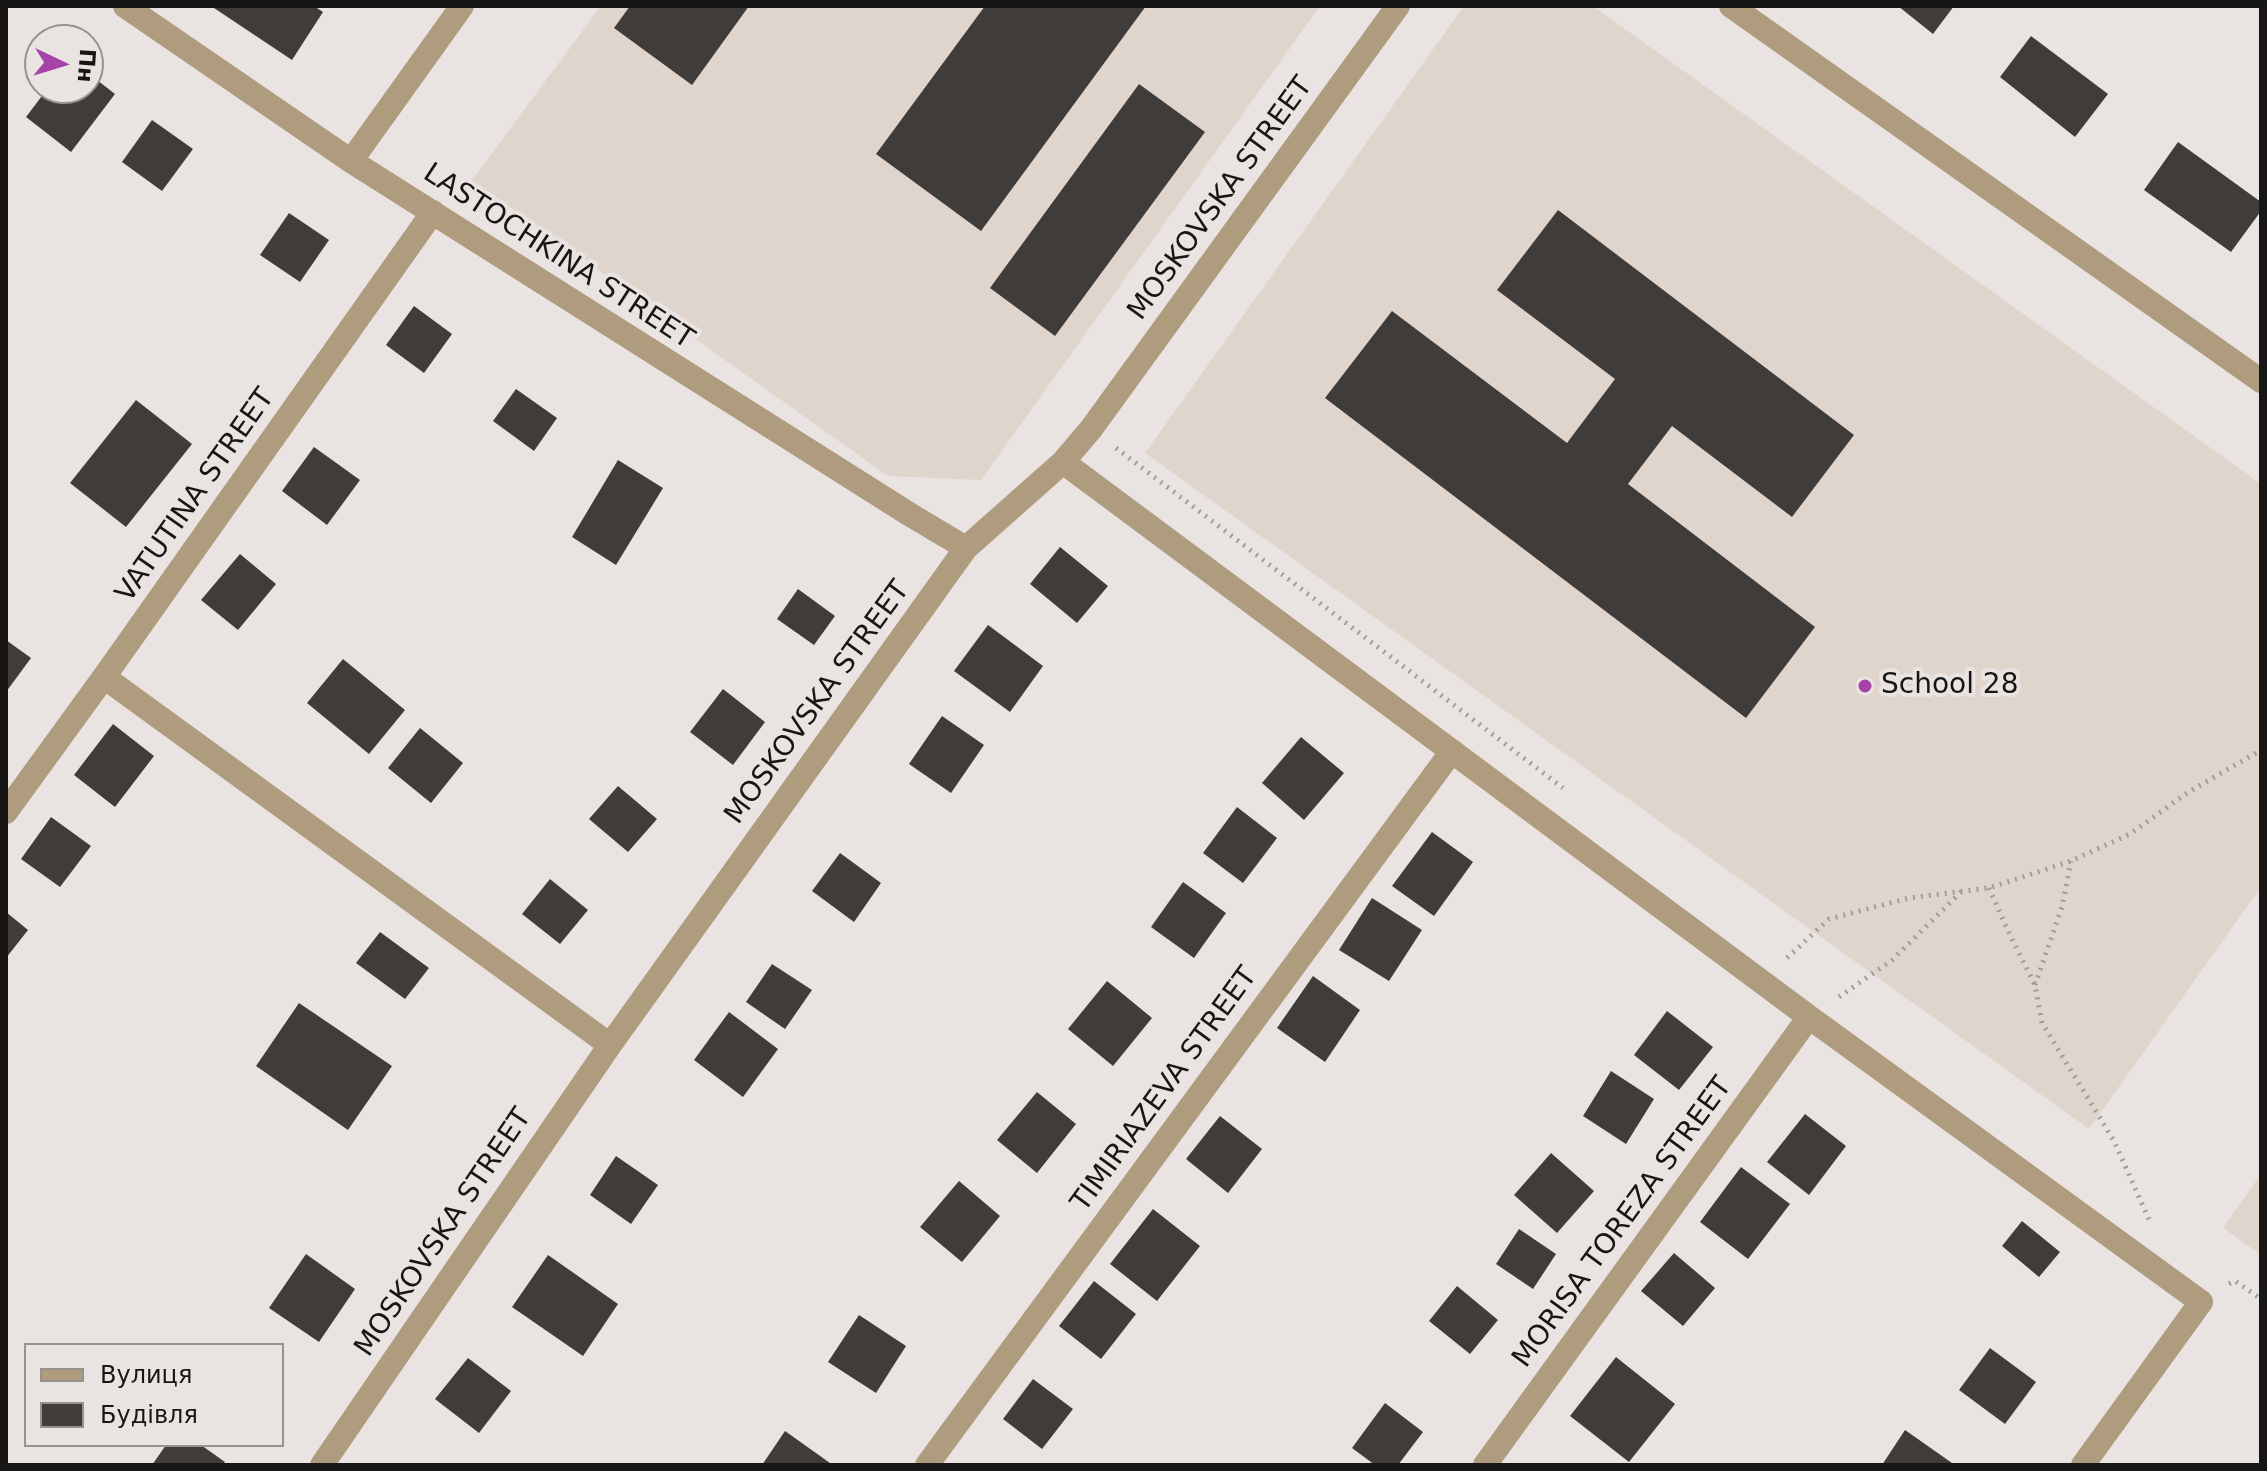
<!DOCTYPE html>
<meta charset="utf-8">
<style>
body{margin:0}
#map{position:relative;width:2267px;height:1471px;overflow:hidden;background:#e9e4e1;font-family:"DejaVu Sans",sans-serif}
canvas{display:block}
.frame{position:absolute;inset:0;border:8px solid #171615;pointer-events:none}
.legend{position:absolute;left:24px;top:1343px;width:260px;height:104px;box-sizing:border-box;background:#e9e4e1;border:2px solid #95928f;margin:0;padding:10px 14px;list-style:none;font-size:24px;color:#171615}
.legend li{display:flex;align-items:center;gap:16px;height:40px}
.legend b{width:40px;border:2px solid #95928f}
.north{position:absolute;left:24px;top:24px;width:80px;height:80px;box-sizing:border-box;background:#e9e4e1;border:2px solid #95928f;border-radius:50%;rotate:94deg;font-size:22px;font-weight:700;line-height:32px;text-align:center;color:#171615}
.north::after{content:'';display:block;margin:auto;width:28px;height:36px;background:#a543aa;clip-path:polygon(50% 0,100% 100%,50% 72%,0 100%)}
</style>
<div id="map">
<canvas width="2267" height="1471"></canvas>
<div class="frame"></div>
<ul class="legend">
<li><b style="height:10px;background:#af9b7e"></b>Вулиця</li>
<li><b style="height:22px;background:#403c3a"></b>Будівля</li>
</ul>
<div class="north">Пн</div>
</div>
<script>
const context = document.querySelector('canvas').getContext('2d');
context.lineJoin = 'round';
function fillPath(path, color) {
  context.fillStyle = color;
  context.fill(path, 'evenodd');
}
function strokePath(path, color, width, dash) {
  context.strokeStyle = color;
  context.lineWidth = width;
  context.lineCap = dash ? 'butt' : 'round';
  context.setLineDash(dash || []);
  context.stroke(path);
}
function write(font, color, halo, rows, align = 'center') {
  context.font = font + ' "DejaVu Sans",sans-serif';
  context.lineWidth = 8;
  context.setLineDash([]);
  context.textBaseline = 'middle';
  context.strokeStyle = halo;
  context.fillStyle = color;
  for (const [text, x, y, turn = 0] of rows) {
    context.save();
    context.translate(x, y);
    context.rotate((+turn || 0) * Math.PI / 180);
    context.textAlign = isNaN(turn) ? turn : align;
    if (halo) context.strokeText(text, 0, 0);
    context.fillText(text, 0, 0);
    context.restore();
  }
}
const built = new Path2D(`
 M601,6h719l-339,474 -93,-4 -416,-296z
 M1464,6h129l668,478v403l-172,242 -944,-676z
 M2261,1174v81l-38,-27z`);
const building = new Path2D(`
 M211,6h103l9,6 -31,48z
 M630,6h119l-57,79 -78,-57z
 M985,6h161l-165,225 -105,-77z
 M1898,6h56l-21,28z
 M2031,36l77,58 -33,43 -75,-60z
 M88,73l27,21 -44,58 -45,-35 22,-29h40z
 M1139,84l66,48 -150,204 -65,-48z
 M152,120l41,29 -31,42 -40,-29z
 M2178,142l83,60v9l-30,41 -87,-62z
 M1558,210l296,225 -62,82 -120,-91 -44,58 187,143 -69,91 -421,-320 67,-87 175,132 48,-64 -118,-89z
 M289,213l40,27 -29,42 -40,-27z
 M414,306l38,28 -28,39 -38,-28z
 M516,389l41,29 -23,33 -41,-30z
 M136,400l56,44 -66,83 -56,-44z
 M314,447l46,33 -33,45 -45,-34z
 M618,460l45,28 -47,77 -44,-28z
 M1060,547l48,39 -31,37 -47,-39z
 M240,554l36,30 -38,46 -37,-30z
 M798,589l37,27 -21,29 -37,-26z
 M988,625l55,41 -33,46 -56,-41z
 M6,640l25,18 -25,34z
 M343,659l62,51 -36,44 -62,-51z
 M723,689l42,33 -32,43 -43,-33z
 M942,716l42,29 -33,48 -42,-29z
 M113,724l41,32 -39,51 -41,-32z
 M420,728l43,35 -32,40 -43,-35z
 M1301,737l43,36 -40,47 -42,-37z
 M618,786l39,33 -29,33 -39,-33z
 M1237,807l40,31 -34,45 -40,-30z
 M51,817l40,29 -31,41 -39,-28z
 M1432,832l41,30 -39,54 -42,-30z
 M840,853l41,30 -27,39 -42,-31z
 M550,879l38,31 -28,34 -38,-30z
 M1183,882l43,31 -32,45 -43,-31z
 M1372,898l50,32 -33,51 -50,-31z
 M6,912l22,18 -22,28z
 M380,932l49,36 -24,31 -49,-36z
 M772,964l40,26 -27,39 -39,-27z
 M1313,976l47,34 -35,52 -48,-34z
 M1107,981l45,37 -39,48 -45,-37z
 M299,1003l93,63 -44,64 -92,-64z
 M1667,1011l46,36 -34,43 -45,-35z
 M729,1012l49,37 -35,48 -49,-37z
 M1611,1071l43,28 -28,45 -43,-28z
 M1037,1092l39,32 -39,49 -40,-33z
 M1805,1114l41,32 -37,49 -42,-33z
 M1220,1116l42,33 -34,44 -42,-34z
 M1551,1153l43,38 -37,42 -43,-38z
 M616,1156l42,29 -27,39 -41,-29z
 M1741,1167l49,37 -42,55 -48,-37z
 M959,1181l41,35 -38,46 -42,-35z
 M1153,1209l47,37 -43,55 -47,-37z
 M2022,1221l38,31 -21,25 -37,-31z
 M1519,1229l37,25 -23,35 -37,-25z
 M1674,1253l41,35 -32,38 -42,-35z
 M306,1254l49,35 -36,53 -50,-34z
 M548,1255l70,49 -35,52 -71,-49z
 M1094,1281l42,33 -35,45 -42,-33z
 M1457,1286l41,34 -28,34 -41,-33z
 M859,1315l47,31 -30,47 -48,-31z
 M1990,1348l46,34 -31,42 -46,-34z
 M1616,1357l59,47 -46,58 -59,-46z
 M468,1358l43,33 -32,42 -44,-34z
 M1033,1379l40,30 -31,40 -39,-30z
 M1385,1403l38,29 -25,33h-23l-23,-17z
 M1905,1430l47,33 -1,2h-69z
 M785,1431l45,32 -2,2h-66z
 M166,1445h35l24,17 -3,3h-70z`);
const path = new Path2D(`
 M1116,448l447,340
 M1989,888l20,45 26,52 7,38 72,118 37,83
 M1787,958l42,-39 80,-21 80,-10 82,-27 59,-27 57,-41 74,-43
 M2035,985l27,-78 9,-46
 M1839,997l53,-37 70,-69
 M2229,1284l6,-3 26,18`);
const street = new Path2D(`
 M125,6l226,155 558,353 57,34
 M1731,6l530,375
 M351,161l111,-155
 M1063,462l746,555 392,285 -118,163
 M104,677l506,368
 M6,812l98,-135 329,-465
 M322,1465l288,-420 356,-497 97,-86 28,-33 307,-423
 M927,1465l525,-714
 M1485,1465l324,-448`);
const markers = [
 [1865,686,8,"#a543aa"]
];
const streetNames = [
 ["MOSKOVSKA STREET",1221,199,-54],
 ["LASTOCHKINA STREET",558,257,33],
 ["VATUTINA STREET",196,496,-55],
 ["MOSKOVSKA STREET",818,703,-54],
 ["TIMIRIAZEVA STREET",1165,1090,-54],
 ["MORISA TOREZA STREET",1623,1223,-54],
 ["MOSKOVSKA STREET",444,1233,-56]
];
const poiNames = [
 ["School 28",1881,686]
];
fillPath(built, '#e0d5cd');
fillPath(building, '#403c3a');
strokePath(path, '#a09d9a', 5, [2, 6]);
strokePath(street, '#af9b7e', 24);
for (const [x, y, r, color] of markers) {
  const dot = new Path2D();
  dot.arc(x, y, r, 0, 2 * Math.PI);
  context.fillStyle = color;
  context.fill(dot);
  strokePath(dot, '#e9e4e1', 3);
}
write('28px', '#171615', '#e9e4e1', streetNames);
write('28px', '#171615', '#e9e4e1', poiNames, 'left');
</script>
